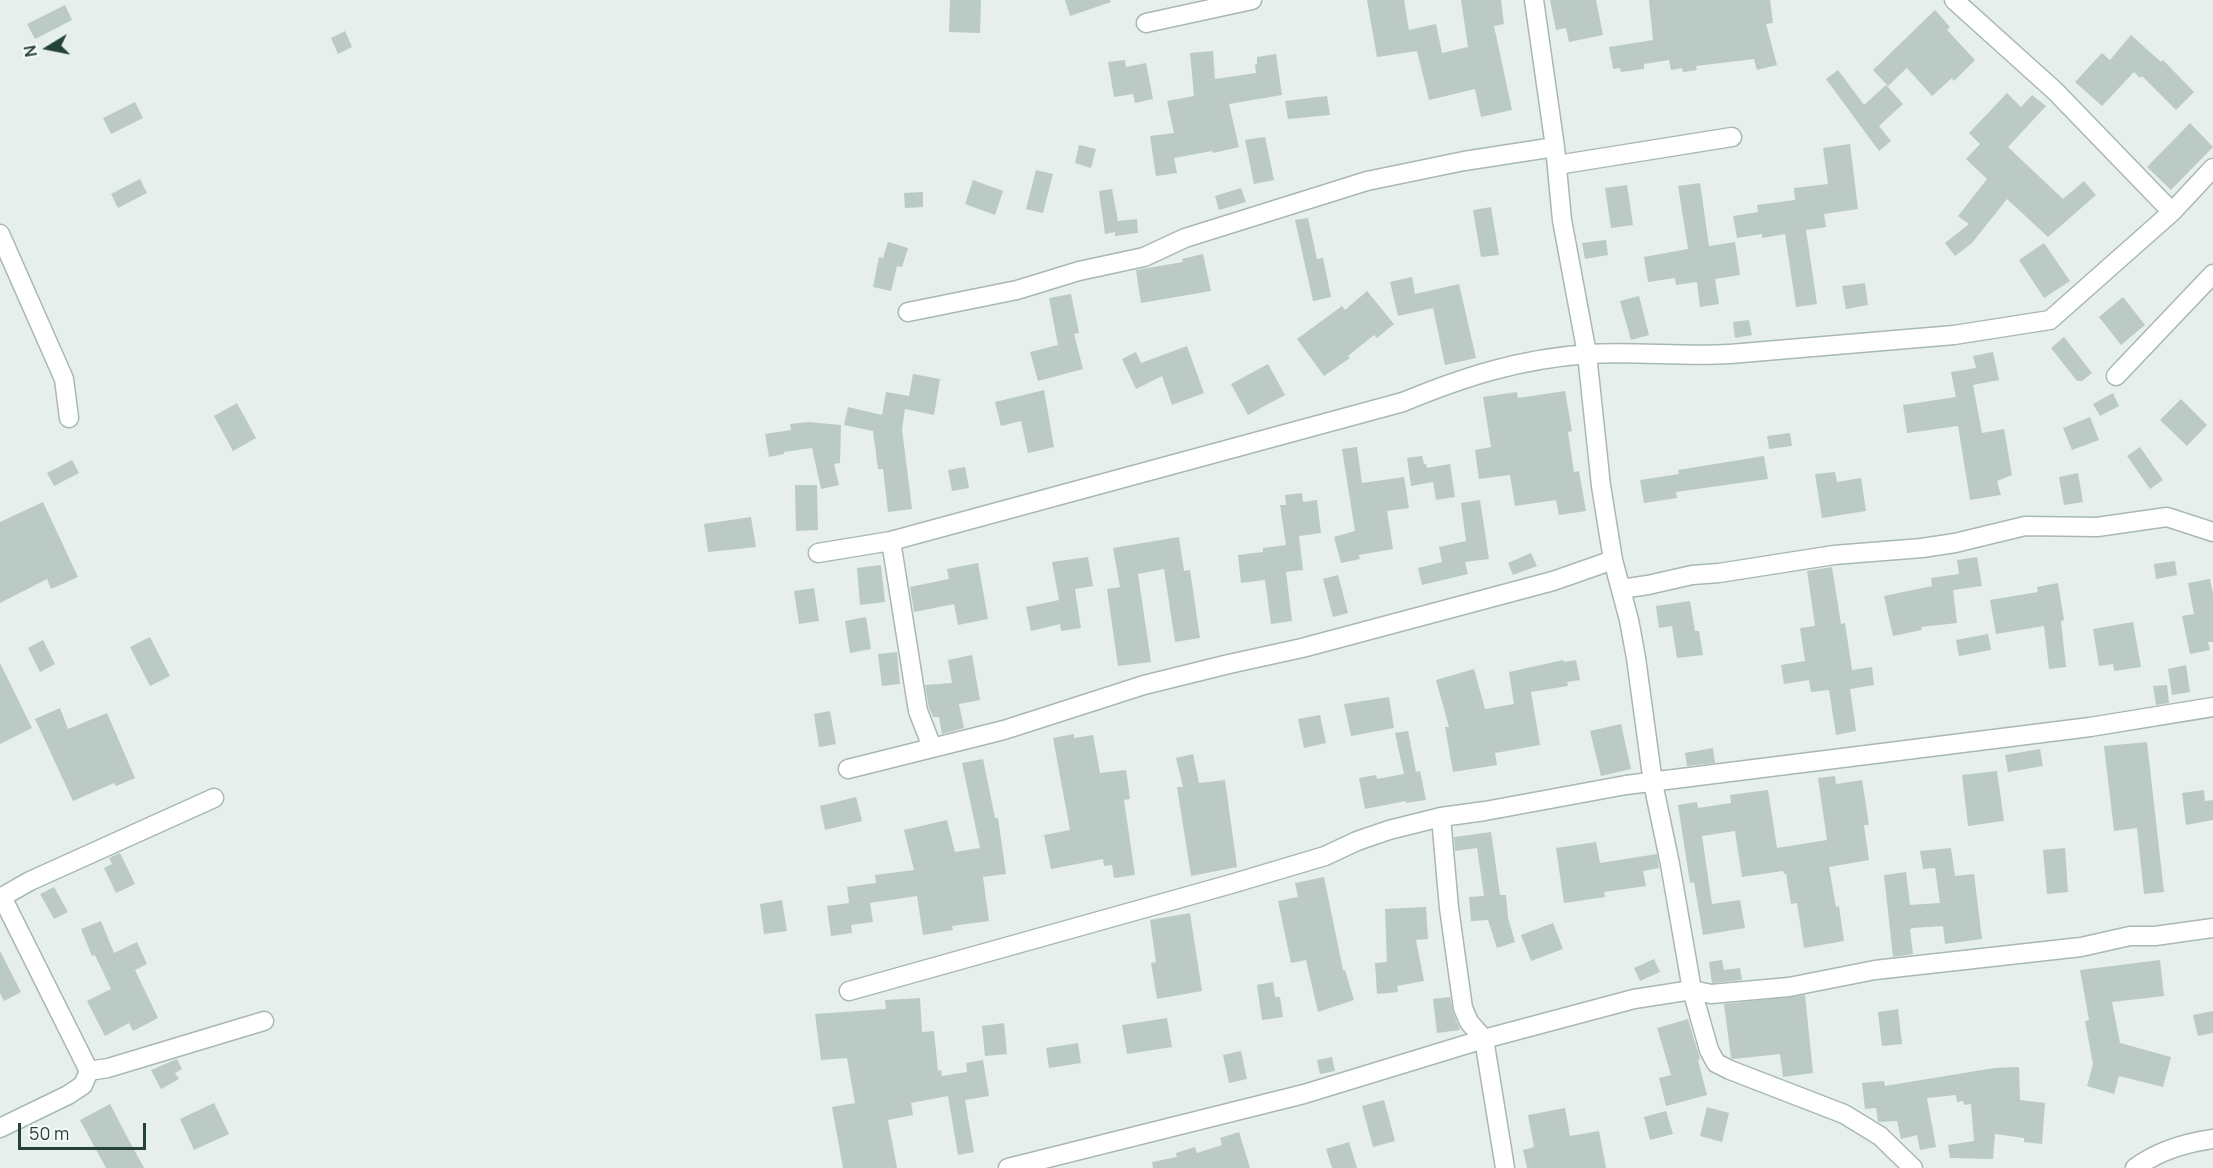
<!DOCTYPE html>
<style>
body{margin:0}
#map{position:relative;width:2213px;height:1168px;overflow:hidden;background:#e6efeb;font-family:Manrope,sans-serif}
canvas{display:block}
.north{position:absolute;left:18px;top:18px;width:60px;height:60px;-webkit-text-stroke:4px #f7fbf9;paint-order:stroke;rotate:260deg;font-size:16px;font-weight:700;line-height:24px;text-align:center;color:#24423a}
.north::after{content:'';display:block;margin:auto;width:21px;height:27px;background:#24423a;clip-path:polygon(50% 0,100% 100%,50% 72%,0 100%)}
.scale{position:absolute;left:18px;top:1123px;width:128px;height:27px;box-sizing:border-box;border:3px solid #24423a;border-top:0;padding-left:8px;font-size:18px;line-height:21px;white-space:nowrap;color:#24423a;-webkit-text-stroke:4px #f7fbf9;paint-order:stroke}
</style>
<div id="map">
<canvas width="2213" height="1168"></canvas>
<div class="north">N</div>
<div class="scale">50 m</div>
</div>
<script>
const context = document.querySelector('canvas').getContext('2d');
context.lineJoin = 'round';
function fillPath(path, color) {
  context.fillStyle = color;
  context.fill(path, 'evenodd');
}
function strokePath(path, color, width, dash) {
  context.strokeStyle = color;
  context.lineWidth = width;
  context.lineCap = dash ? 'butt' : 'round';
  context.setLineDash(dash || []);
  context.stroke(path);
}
const building = new Path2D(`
 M950,0h31l-1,33 -31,-1z
 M1065,0h45l1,2 -41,14z
 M1367,0h37l5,30 27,-6 6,29 26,-6 -7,-47h40l3,24 -10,2 18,84 -31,7 -6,-28 -46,11 -12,-49 -40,6z
 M1550,0h46l7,35 -34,7 -3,-14 -10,2z
 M1649,0h121l3,23 -7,1 11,41 -20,5 -3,-11 -58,7 1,4 -14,2 -1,-4 -11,2 -2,-10 -25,4v5l-23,3 -1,-4 -7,1 -4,-22 44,-7z
 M65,5l7,15 -37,19 -8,-15z
 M1935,10l15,17 -3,3 28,30 -21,21 -2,-3 -20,18 -25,-28 -19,18 -15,-16z
 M345,31l7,16 -14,7 -7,-16z
 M2131,35l30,27 2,-2 31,32 -18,18 -34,-34 -2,2 -6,-6 -32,34 -27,-24 27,-29 8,7z
 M1213,51l2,28 41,-6 -1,-8 2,-1v-7l19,-3 6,41 -53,9 10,43 -26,6 -1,-2 -38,7 3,15 -21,3 -6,-40 24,-3 -7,-32 27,-5 -4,-43z
 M1125,60l1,7 20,-4 7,36 -18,4 -2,-9 -19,3 -6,-35z
 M1838,70l26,35 22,-20 17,19 -24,22 12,15 -12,10 -53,-72z
 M2007,93l14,14 11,-12 14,11 -38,41 55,52 21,-18 12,14 -48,42 -41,-38 -35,44 -17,13 -10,-13 24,-19 -11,-8 29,-37 -21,-20 14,-15 -11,-11z
 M1327,96l3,19 -42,4 -3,-18z
 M135,102l8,16 -32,16 -8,-16z
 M2190,123l23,24 -42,43 -24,-23z
 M1265,137l9,43 -20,4 -9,-44z
 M1850,144l8,65 -34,5 2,13 -20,3 11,74 -21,3 -11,-73 -23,4v-4l-25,4 -4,-22 25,-4 -1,-7 38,-5 -1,-12 34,-4 -5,-36z
 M1079,145l17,4 -5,19 -16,-5z
 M1036,170l17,4 -10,39 -17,-4z
 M140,179l7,14 -29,15 -7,-14z
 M973,180l30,11 -8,24 -30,-11z
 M1700,183l9,63 26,-4 5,33 -25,4 4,25 -19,3 -3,-25 -21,3 -1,-7 -27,4 -4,-25 44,-8 -10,-63z
 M1627,185l6,40 -22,3 -6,-40z
 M1241,188l5,14 -27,8 -4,-14z
 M1112,189l6,32 19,-2 1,14 -23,3v-4l-10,2 -6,-43z
 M923,192v15l-18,1 -1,-15z
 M1491,207l8,48 -18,2 -8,-47z
 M1308,218l9,41 6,-1 8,39 -18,4 -18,-81z
 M1606,240l2,15 -23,4 -3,-16z
 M888,242l20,6 -6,19 -5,-1 -6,25 -18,-4 6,-30 4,1z
 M2044,243l26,38 -26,17 -25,-38z
 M1203,254l8,37 -70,12 -5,-33 47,-8 -1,-3z
 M1412,277l3,17 44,-10 17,74 -31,7 -12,-57 -35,8 -8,-34z
 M1865,283l3,22 -22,4 -4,-23z
 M1367,291l27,33 -17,14 -3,-3 -26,21 2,2 -26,18 -27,-37 45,-33 3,4z
 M1071,294l8,39 -5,1 9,35 -45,12 -8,-29 28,-7 -9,-47z
 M1639,296l10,39 -18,5 -11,-39z
 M2123,297l22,28 -24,20 -22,-28z
 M1749,320l3,15 -17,3 -2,-16z
 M2064,337l28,36 -10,8h-5l-26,-33z
 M1187,346l17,47 -32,12 -10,-29 -26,13 -14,-30 14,-7 5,11z
 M1993,352l6,28 -26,5 9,48 22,-4 8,46 -15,6 4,14 -31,5 -12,-74 -51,7 -4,-28 53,-8 -5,-25 25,-4 -3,-12z
 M1268,364l17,31 -37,20 -17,-31z
 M913,374l27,5 -6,36 -29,-6 -3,20 10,80 -24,3 -5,-43h-5l-5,-38 -29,-6 4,-18 34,8 4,-23 23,4z
 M1044,390l10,57 -26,6 -7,-32 -20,5 -6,-24z
 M1565,391l7,40 -4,1 6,40 5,-1 7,40 -27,4 -3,-15 -41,6 -5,-31 -31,4 -4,-29 16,-3 -8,-50 34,-5 1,6z
 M2113,393l6,13 -19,10 -7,-12z
 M2181,399l26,26 -20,21 -27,-26z
 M237,403l19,35 -23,13 -19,-35z
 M2090,417l9,23 -27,10 -9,-22z
 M808,422l33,3 -1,38 -6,1 5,21 -18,4 -9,-41 -28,4v2l-15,3 -4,-23 26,-4 -1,-6z
 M1790,433l2,13 -23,3 -2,-13z
 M1357,447l5,36 42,-6 5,31 -22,3 6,38 -34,6 1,4 -19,4 -7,-26 21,-6 -13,-82z
 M2140,447l23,33 -13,9 -23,-33z
 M1422,456l2,8h2l1,4 23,-4 5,33 -19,3 -3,-18 -22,4 -4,-28z
 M1764,456l4,23 -92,13 1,6 -33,5 -4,-23 39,-6 -1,-4z
 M72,460l7,13 -25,13 -7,-13z
 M965,467l4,21 -17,3 -4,-21z
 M1835,472l2,10 24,-4 5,33 -44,7 -7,-44z
 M2078,473l5,29 -19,3 -5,-28z
 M795,485h22l1,45 -22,1z
 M1302,493l1,9 14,-2 4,33 -22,3 4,34 -17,2 6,49 -21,3 -6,-44 -24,3 -3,-28 25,-3v-4l23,-3 -6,-40h6l-1,-10z
 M1480,500l9,59 -24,3 3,12 -46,11 -4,-17 24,-6 -3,-15 27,-6 -5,-38z
 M43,502l35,75 -27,12 -4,-10 -47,24v-81z
 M751,517l5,30 -48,5 -4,-28z
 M1179,537l5,34 6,-1 10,68 -25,4 -11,-73 -26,5 13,88 -33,4 -11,-77 13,-2 -7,-39z
 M1531,553l6,13 -24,9 -5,-12z
 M1088,557l5,29 -18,3 6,39 -20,3 -1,-7 -29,7 -5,-24 33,-7 -7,-38z
 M1977,557l5,29 -29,4 4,33 -36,4 1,3 -29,6 -9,-40 48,-10 -1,-8 28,-4 -2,-14z
 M2175,561l2,14 -21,4 -2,-15z
 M978,563l10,56 -30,6 -4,-21 -40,8 -4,-25 39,-8 -2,-10z
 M881,565l4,37 -25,3 -3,-37z
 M1832,567l9,57 4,-1 7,47 20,-3 2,18 -24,4 6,42 -20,4 -7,-45 -18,2 -2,-12 -25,4 -3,-19 24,-4 -5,-33 15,-2 -8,-55z
 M1338,575l10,38 -15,4 -10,-38z
 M2210,579l3,15v48h-5l2,8 -20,4 -8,-38 12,-2 -6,-31z
 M2058,583l6,37 -3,1 5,46 -17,2 -5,-43 -48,8 -6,-34 48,-8 -1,-5z
 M814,588l5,33 -20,3 -5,-33z
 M1690,601l5,30h4l4,24 -26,3 -5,-32 -13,2 -3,-22z
 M866,617l5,32 -21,4 -5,-32z
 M2133,622l8,45 -27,4 -1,-7 -14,2 -6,-37z
 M1988,634l3,16 -32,6 -3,-16z
 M150,637l20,39 -20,10 -20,-39z
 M43,640l12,24 -15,8 -12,-24z
 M897,652l3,32 -18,2 -4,-32z
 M972,655l8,45 -21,4 5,24 -22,6 -3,-17h-6l-4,-9 -4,-23 27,-2 -4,-23z
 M1563,660l1,2 12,-2 4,20 -13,2 1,4 -37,6 9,53 -45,8 2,12 -44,7 -8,-45h4l-13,-47 38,-11 11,40 29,-5 -5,-32z
 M0,663l32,65 -32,16z
 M2186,665l4,27 -18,3 -4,-26z
 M2167,685l2,18 -13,2 -3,-19z
 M1389,697l5,31 -43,8 -7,-32z
 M60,708l8,21 39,-16 28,65 -19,8 -2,-3 -41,18 -38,-82z
 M830,711l6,33 -17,3 -5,-33z
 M1320,715l6,28 -22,5 -6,-29z
 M1621,724l10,45 -30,7 -11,-45z
 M1408,731l8,41 4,-1 6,29 -20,3v-2l-41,8 -6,-31 17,-3 1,4 27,-5 -9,-41z
 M1074,734v4l19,-3 7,38 26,-3 4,29 -6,1 11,75 -21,3 -2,-13 -8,1 -1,-7 -52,10 -7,-34 26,-5 -17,-92z
 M2147,742l17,150 -20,2 -7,-66 -23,3 -10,-85z
 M1713,748l2,15 -28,3 -2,-13z
 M2040,749l3,17 -35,6 -3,-17z
 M1193,754l6,29 26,-3 12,87 -46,9 -14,-89h6l-7,-29z
 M983,759l12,59h3l8,56 -23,3 6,44 -37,5 1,4 -30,5 -6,-39 -47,7 3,19 -22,3 1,8 -21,3 -4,-30 22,-3 -2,-16 29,-4 -1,-8 39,-5 -10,-40 43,-10 8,32 25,-4 -18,-85z
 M1997,771l7,50 -36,5 -6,-51z
 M1835,776l1,8 26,-4 7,45h-5l5,35 -40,7 7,40 3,-1 5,35 -40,7 -7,-45 -6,1 -5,-30h-2l-1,-3 -41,6 -7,-46 -33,5 10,68 28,-4 5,28 -42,7 -9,-53 -4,1 -12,-78 19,-3 1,6 33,-5 -1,-8 38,-5 9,58 50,-8 -9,-62z
 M2204,790l1,11 8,-1v20l-27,5 -4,-32z
 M856,797l6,24 -37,9 -5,-24z
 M1491,832l9,63h6l2,23 7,24 -18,6 -9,-28 -17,1 -2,-24 15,-1 -7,-48 -22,3 -1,-14z
 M1596,842l4,21 57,-9 2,14 -16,3 3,15 -42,6 1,5 -41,6 -8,-55z
 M1951,848l4,28 19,-2 8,65 -37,5 -2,-18 -31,2 -2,2 3,24 -20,3 -9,-82 22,-3 4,33 30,-2 -5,-35 -12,1 -3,-18z
 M2065,848l3,44 -21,2 -4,-44z
 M120,853l15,31 -19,9 -12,-25 8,-4 -3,-6z
 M1324,877l19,93h2l9,30 -36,12 -12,-52 -15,3 -13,-62 20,-4 -3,-14z
 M54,887l14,25 -14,7 -14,-25z
 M782,900l5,31 -23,3 -4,-30z
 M1426,907l2,32 -12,1 8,41 -27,5 1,6 -21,2 -2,-31 12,-1 -2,-53z
 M1190,913l12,78 -45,8 -6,-36 5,-1 -6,-42z
 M101,921l13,32 23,-11 10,22 -12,6 23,48 -25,13 -4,-8 -24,13 -18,-35 24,-12 -16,-34 -3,1 -11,-27z
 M1553,923l10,26 -32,12 -10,-26z
 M0,951l21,41 -17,9 -4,-8z
 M1654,959l6,13 -20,9 -6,-13z
 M1722,960l2,10 16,-2 2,12 -30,3 -3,-21z
 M2160,960l4,36 -52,6 8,41 51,14 -8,30 -44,-11 -5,18 -27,-8 6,-22 -8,-43 4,-1 -9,-50z
 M1273,982l2,15h5l3,20 -21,3 -5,-35z
 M1805,995l8,78 -30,4 -3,-23 -46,5 -3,-1 -7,-54z
 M1450,997l3,15 7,18 -23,3 -4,-34z
 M920,998l2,34 12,-1 4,40 3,-1 1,6 25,-4 -1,-9 17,-3 6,36 -24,4 9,52 -16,3 -10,-59 -37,7 2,12 -25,5 9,48h-54l-11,-61 23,-4 -8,-45 -26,2 -6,-46 71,-5 -1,-9z
 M1898,1009l4,35 -20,2 -4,-34z
 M2213,1011v22l-15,3 -5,-21z
 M1167,1018l5,29 -45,7 -5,-29z
 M1688,1019l12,40 -2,1 9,35 -41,11 -7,-28 12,-3 -14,-47z
 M1004,1023l3,31 -22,2 -3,-30z
 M1078,1043l3,20 -32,5 -3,-20z
 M1241,1051l6,28 -18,4 -6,-28z
 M1332,1057l3,14 -15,3 -3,-14z
 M177,1059l5,10 -7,4 4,6 -18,10 -10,-19z
 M2019,1067l1,33 25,3 -3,41 -18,-2v-4l-29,-4 -2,25 -43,-1 -2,-13 26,-4 -3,-37 -7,1 -1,-4 -6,1 -1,-7 -29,3 9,49 -16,3 -3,-15 -16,4 -4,-18 -19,1 -2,-14 -11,1 -3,-26 22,-2 1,5 109,-18z
 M1384,1100l11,41 -22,6 -11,-41z
 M214,1103l15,31 -35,16 -14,-31z
 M110,1104l14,27 20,37h-38l-26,-48z
 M1707,1107l22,6 -7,29 -22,-6z
 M1565,1108l5,28 29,-5 7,37h-79l-4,-18 11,-3 -6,-32z
 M1666,1111l7,23 -23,6 -6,-23z
 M1239,1132l11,36h-97l-1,-6 25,-5 -1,-4 19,-6 2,6 25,-8 -2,-7z
 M1349,1142l8,26h-25l-6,-19z`);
const minor = new Path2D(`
 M1534,0l21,147 7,73 25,134 14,132 12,74 16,60 7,38 17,125 17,81 22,126 17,60 7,13 14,7 114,44 36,22 33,32
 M1954,0l101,91 117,121
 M1146,23l106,-23
 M1557,165l175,-28
 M0,234l64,145 5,39
 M908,312l109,-22 62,-19 65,-14 41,-19 182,-57 97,-20 91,-14
 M2116,376l97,-102
 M891,541l27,170 14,36
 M818,553l73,-12 512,-139c63,-26 117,-43 185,-48 47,-3 95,3 142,0l224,-19 96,-15 122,-108 41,-44
 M1621,589l27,-4 44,-10 27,-2 115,-18 88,-7 33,-5 70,-17 72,1 70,-10 46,15
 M848,769l156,-39 140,-45 85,-21 73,-16 251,-67 60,-21
 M1441,817l8,91 14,100 6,14 15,17 21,129
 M0,898l30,-17 184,-83
 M849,991l382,-107 94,-28 32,-15 32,-11 52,-13 44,-6 141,-26 464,-58 123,-20
 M89,1071l19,-3 156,-47
 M0,1128l68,-33 15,-10 6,-14 -87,-174
 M1008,1168l296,-74 180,-55 150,-40 58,-9 19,4 78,-7 86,-17 206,-23 49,-11h25l58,-8
 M2135,1168c23,-17 50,-25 78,-29`);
fillPath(building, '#bbcac4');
strokePath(minor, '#a8b8b2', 21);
strokePath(minor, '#fff', 18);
</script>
